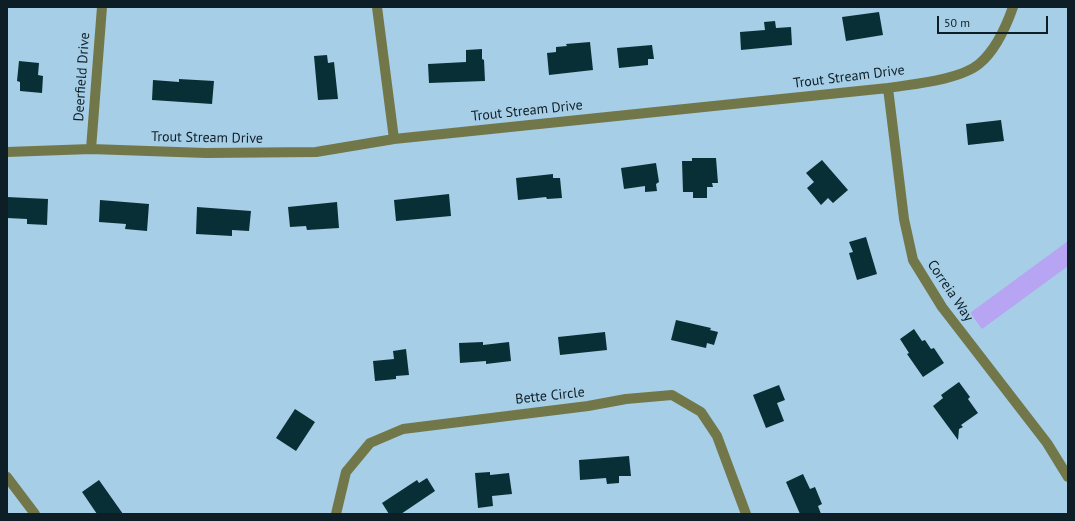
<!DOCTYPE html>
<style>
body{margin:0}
#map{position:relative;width:1075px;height:521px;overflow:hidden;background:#a6cee6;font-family:"PT Sans",sans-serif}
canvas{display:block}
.frame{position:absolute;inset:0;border:8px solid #0e1e26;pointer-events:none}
.scale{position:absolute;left:937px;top:16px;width:111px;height:18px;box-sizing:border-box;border:2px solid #0e1e26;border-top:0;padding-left:5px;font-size:12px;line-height:14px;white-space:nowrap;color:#0e1e26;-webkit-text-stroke:3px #a6cee6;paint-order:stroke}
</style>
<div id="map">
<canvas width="1075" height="521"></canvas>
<div class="frame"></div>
<div class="scale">50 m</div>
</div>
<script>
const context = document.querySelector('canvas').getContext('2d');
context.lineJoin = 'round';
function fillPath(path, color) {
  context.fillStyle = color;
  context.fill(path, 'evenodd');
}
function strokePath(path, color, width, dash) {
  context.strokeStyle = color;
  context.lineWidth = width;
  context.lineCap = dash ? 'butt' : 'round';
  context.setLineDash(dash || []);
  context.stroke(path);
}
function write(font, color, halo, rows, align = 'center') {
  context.font = font + ' "PT Sans",sans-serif';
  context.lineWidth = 4;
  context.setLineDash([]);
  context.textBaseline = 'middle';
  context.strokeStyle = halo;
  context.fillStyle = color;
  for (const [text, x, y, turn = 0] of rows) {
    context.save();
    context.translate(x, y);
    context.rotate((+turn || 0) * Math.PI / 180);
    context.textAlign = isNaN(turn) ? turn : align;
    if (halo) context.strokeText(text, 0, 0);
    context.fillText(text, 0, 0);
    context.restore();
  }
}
const green = new Path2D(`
 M1068,241v25l-86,63 -12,-16z`);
const building = new Path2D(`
 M879,12l4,23 -37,6 -4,-24z
 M775,21l1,7 15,-1 1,18 -51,5 -1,-18 25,-2 -1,-8z
 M590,42l3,28 -44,5 -2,-22 9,-1v-5l11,-1 -1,-2z
 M652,45l2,14h-6v6l-29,3 -2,-20z
 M482,49v10l2,1 1,21 -56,2 -1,-19 38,-2v-12z
 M327,55l1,8 6,-1 4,37 -20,1 -4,-44z
 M19,61l20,2 -1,12 5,1 -1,17 -22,-2v-9l-3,-1z
 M179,79l35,2 -2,23 -60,-4 1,-20 26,2z
 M1001,120l3,21 -36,4 -2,-21z
 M692,158h24l2,25h-6l1,4h-6v11h-14v-6h-10l-1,-31h10z
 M822,160l26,30 -15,13 -5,-5 -7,7 -14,-17 7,-6 -8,-9z
 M656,163l3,19 -3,2 1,7 -12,1v-6l-21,3 -3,-21z
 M553,174v4h7l2,20 -15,1 -1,-2 -28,3 -2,-22z
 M449,194l2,22 -55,5 -2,-21z
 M7,197l41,2 -1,26 -20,-1v-5l-20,-1z
 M100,200l49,4 -2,27 -22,-2 1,-5 -27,-2z
 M337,202l2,26 -32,2 -1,-4 -16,1 -2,-20z
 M197,207l54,4 -2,20 -17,-1v6l-36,-2z
 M866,237l11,37 -20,6 -8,-27 4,-1 -4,-10z
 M676,320l35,8 -1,2 8,2 -4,13 -7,-2 -1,5 -35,-8z
 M914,329l8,12 3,-1 6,9 3,-1 10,15 -21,14 -16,-23 2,-1 -9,-14z
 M605,332l2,18 -47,5 -2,-18z
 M483,342v3l26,-3 2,19 -25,3v-3l-26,2 -1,-20z
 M406,349l3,26 -13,1v3l-21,2 -2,-20 21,-2 -1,-8z
 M959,382l11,15 -2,2 10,14 -17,12 2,2 -4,2 -1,11 -25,-34 10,-8 -2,-3z
 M779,385l6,15 -8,3 7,18 -18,7 -13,-33z
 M295,409l20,13 -19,29 -20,-13z
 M629,456l2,20h-12v7l-12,1 -1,-6 -26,2 -1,-20z
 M490,472v3l19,-2 3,21 -20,2 1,10 -15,2 -3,-35z
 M803,474l7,15 5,-2 7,17 -4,2 3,8h-21l-14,-32z
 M427,478l8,13 -34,23h-12l-7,-11 35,-23 2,3z
 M99,480l24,34h-26l-15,-22z`);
const minor = new Path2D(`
 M377,7l17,132
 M888,88l16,131 9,41 29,47 105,136 21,34
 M91,149l11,-142
 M7,152l84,-3 115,4 110,-1 78,-13 494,-51c24,-4 72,-8 91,-24 17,-14 27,-37 34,-57
 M7,477l28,37
 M336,514l10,-42 24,-29 33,-14 185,-23 38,-7 46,-4 29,17 16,24 29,78`);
const streetNames = [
 ["Deerfield Drive",82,77,-86],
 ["Trout Stream Drive",849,77,-7],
 ["Trout Stream Drive",527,111,-6],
 ["Trout Stream Drive",207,138,1],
 ["Correia Way",950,291,56],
 ["Bette Circle",550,396,-6]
];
fillPath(green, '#b7a4f3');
fillPath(building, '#092f36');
strokePath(minor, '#72774a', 10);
write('14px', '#0e1e26', '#a6cee6', streetNames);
</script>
